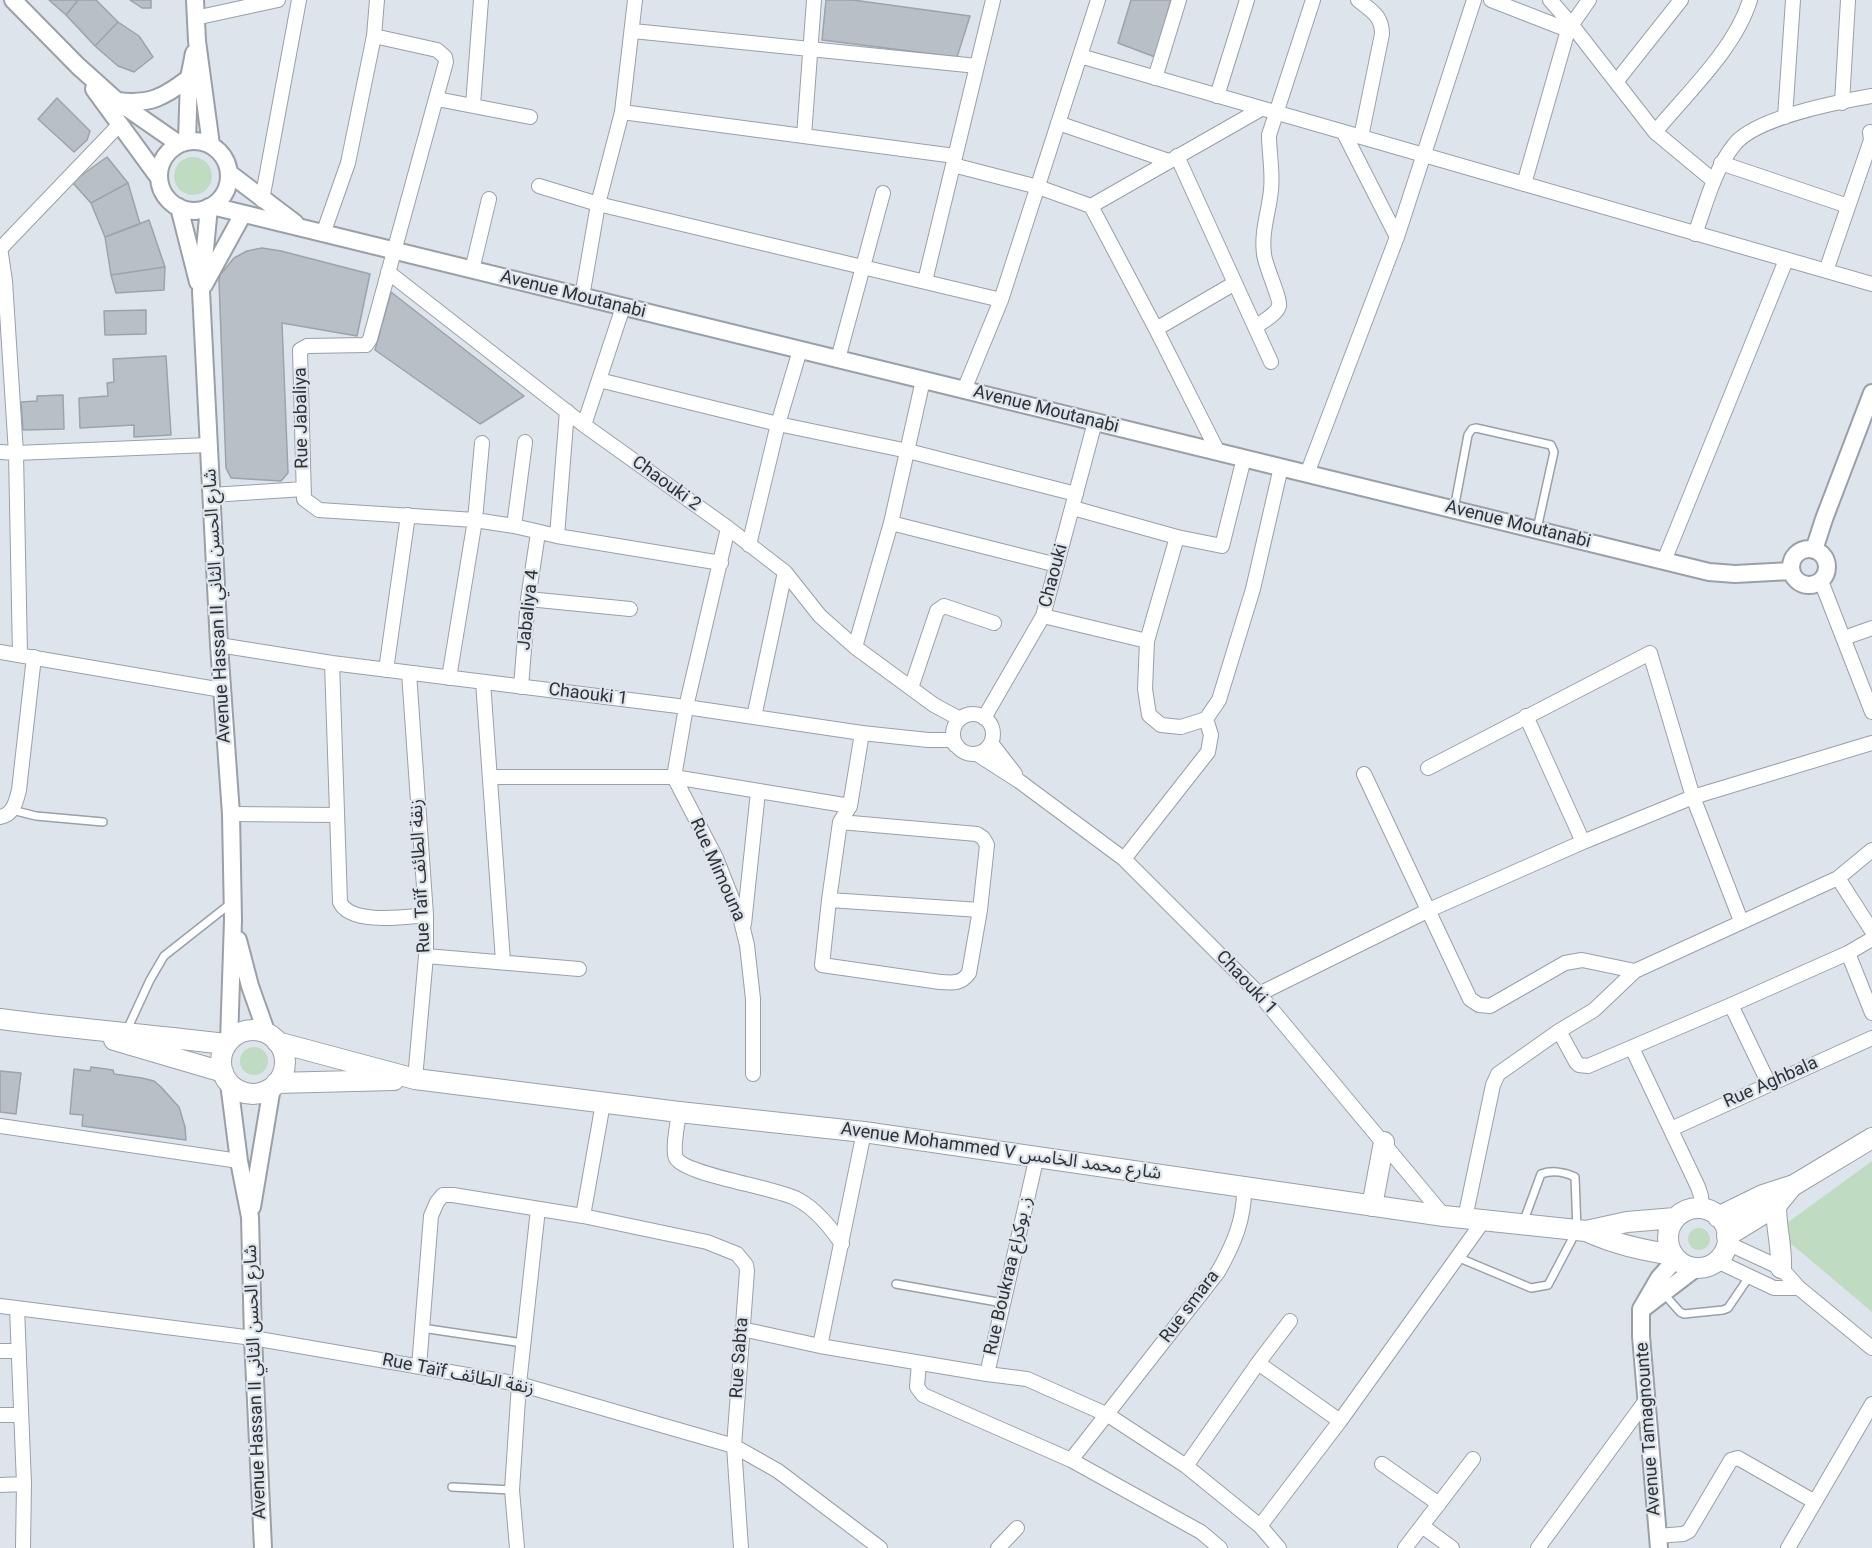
<!DOCTYPE html>
<meta charset="utf-8">
<style>
body{margin:0}
canvas{display:block;background:#dde4ec}
</style>
<canvas width="1872" height="1548"></canvas>
<script>
const context = document.querySelector('canvas').getContext('2d');
context.lineJoin = 'round';
function fillPath(path, color) {
  context.fillStyle = color;
  context.fill(path, 'evenodd');
}
function strokePath(path, color, width, dash) {
  context.strokeStyle = color;
  context.lineWidth = width;
  context.lineCap = dash ? 'butt' : 'round';
  context.setLineDash(dash || []);
  context.stroke(path);
}
function write(font, color, halo, rows, align = 'center') {
  context.font = font + ' Roboto,"Noto Sans Arabic",sans-serif';
  context.lineWidth = 4.5;
  context.setLineDash([]);
  context.textBaseline = 'middle';
  context.strokeStyle = halo;
  context.fillStyle = color;
  for (const [text, x, y, turn = 0] of rows) {
    context.save();
    context.translate(x, y);
    context.rotate((+turn || 0) * Math.PI / 180);
    context.textAlign = isNaN(turn) ? turn : align;
    if (halo) context.strokeText(text, 0, 0);
    context.fillText(text, 0, 0);
    context.restore();
  }
}
const green = new Path2D(`
 M174 176a19 19 0 1 1 38 0a19 19 0 1 1-38 0Z
 M240 1061a14 14 0 1 1 28 0a14 14 0 1 1-28 0Z
 M1872,1161v151l-83,-70 -6,-11 4,-8z
 M1688 1239a11 11 0 1 1 22 0a11 11 0 1 1-22 0Z`);
const building = new Path2D(`
 M49,0h29l-12,15z
 M78,0h18l22,22 -23,24 -29,-31z
 M130,0h21v8h-9z
 M826,0h27l117,16 -13,41 -135,-17z
 M1131,0h40l-16,57 -37,-14z
 M118,22l21,14 14,21 -19,15 -16,-6 -23,-20z
 M57,98l33,33 -3,9 -13,12 -36,-33z
 M107,157l21,26 -37,20 -19,-21z
 M128,183l12,41 -35,13 -14,-34z
 M149,220l16,47 -54,8 -6,-38z
 M262,248l19,3 89,23 -13,62 -75,-13 6,150 -7,8 -50,-3 -5,-10 -7,-187 1,-6 14,-17 13,-7z
 M165,267l-1,23 -48,3 -5,-18z
 M391,292l133,104 -44,28 -105,-74z
 M146,310v24l-41,1 -1,-24z
 M166,356l5,79 -37,2v-12l-54,3 -1,-30 29,-2 -1,-13 7,-1 -1,-23z
 M63,395l1,34 -41,1 -2,-28 16,-1v-5z
 M91,1067l22,3 1,4 28,4 12,3 7,6 18,20 6,20 1,13 -104,-14 1,-11 -13,-1 4,-45 16,2z
 M0,1071l21,2 -5,41 -16,-2z`);
const service = new Path2D(`
 M1454,509l14,-74 4,-6 4,-1 75,17 3,7 -17,77
 M12,810l24,6 67,6
 M126,1032l24,-52 14,-24 66,-52
 M1457,1257l74,31 17,-3 29,-55 -2,-53c-10,-5 -23,-7 -34,-3l-18,49
 M896,1284l107,19
 M1664,1294l16,18 4,2 39,-4 5,-2 21,-31
 M422,1328l101,15
 M452,1487l60,3`);
const minor = new Path2D(`
 M1358,0c13,11 24,15 24,34l-21,103
 M1491,0l77,30
 M1550,0l21,24 84,108 59,49
 M195,18l83,-18
 M633,31l344,35
 M374,36l63,14 8,7 1,5 -76,277 -4,6 -59,1 -7,4 4,149 15,11 156,10 39,6 43,10 164,27
 M1080,56l792,228
 M1155,78l24,-78
 M1616,82l65,-82
 M1217,96l30,-96
 M437,99l93,18
 M1842,103l6,-103
 M473,105l8,-105
 M622,112l333,44
 M1785,117l8,-117
 M1058,123l111,38
 M1655,132c32,-39 80,-83 95,-132
 M1344,133l53,104
 M804,136l10,-136
 M1177,156l94,206
 M1721,163l127,43
 M953,165l85,22 53,19 65,123 62,123
 M1524,184l44,-154 21,-30
 M539,186l59,18 403,96
 M262,200l37,-200
 M1091,206l170,-97
 M323,234l25,-71 26,-127 3,-36
 M1695,234c11,-30 19,-64 39,-89 21,-27 104,-43 138,-49
 M0,247l5,34 11,172 4,202
 M1,248l118,-123
 M472,270l17,-71
 M1826,271l45,-131 -1,-8
 M388,272l196,153 144,103 57,44 35,44 35,31 79,58 26,14
 M925,281l68,-281
 M582,297l16,-93 24,-92 13,-112
 M1255,327c7,-5 22,-13 24,-21 2,-7 -14,-40 -15,-52 -3,-23 5,-42 7,-64 2,-19 -2,-37 -2,-55l44,-135
 M1156,329l79,-46
 M838,359l45,-166
 M599,380l179,44 130,27 168,43
 M964,390l37,-90 97,-300
 M584,425l39,-118
 M0,452l16,1 192,-8
 M1307,474l90,-237 77,-237
 M211,495l93,-6
 M1073,508l104,29 45,9 22,-88
 M891,523l166,42
 M514,526l11,-84
 M728,528l-42,179 -12,70 42,81 25,63 6,24 6,54v75
 M557,536l10,-125
 M1177,537l-30,104 -2,48 4,26 12,10 20,2 25,-8 13,-19 34,-111 28,-122
 M749,545l29,-121 22,-74
 M1664,561l122,-301
 M1821,581l51,131
 M528,599l102,10
 M1043,616l104,25
 M1844,638l28,-10
 M219,645l113,18 354,44 176,26 66,7h25l2,5
 M855,647l36,-124 32,-143
 M0,652l222,38
 M332,663l8,239c10,23 64,15 86,13
 M386,670l22,-155
 M409,673l17,242v41l-11,123
 M449,678l26,-158 7,-77
 M483,682l20,279
 M521,687l7,-88 10,-66
 M911,688l26,-77 7,-5 50,17
 M953 734a20 20 0 1 1 40 0a20 20 0 1 1-40 0Z
 M1526,716l57,126
 M754,717l31,-145
 M984,718l59,-102 52,-194
 M991,743l24,31
 M977,754l42,27 105,78 135,135 185,222
 M1428,768l222,-115 43,144 48,124
 M1364,774l106,225 9,6 11,1 75,-43 17,-3 53,11 203,-93 34,-28
 M490,777h184l176,29
 M231,814l106,1
 M0,817c13,-2 16,-15 19,-27l15,-133
 M840,822l137,12 6,4 4,7 -7,65 -11,63c-8,11 -16,10 -29,9l-118,-17 7,-65 11,-78 10,-16 12,-73
 M1124,859l84,-107 3,-17 -5,-16
 M1838,878l34,53
 M829,900l151,10
 M744,924l14,-132
 M1848,953l24,60
 M426,956l153,13
 M1259,994l170,-84 154,-68 110,-45 179,-54
 M1731,1005l38,79
 M1559,1031l17,31 3,3 9,1 143,-61 117,-52 24,-14
 M1632,1048l66,139 3,9 1,13
 M679,1112c-1,10 -7,37 -3,46 9,17 99,29 121,41 19,10 33,28 45,45
 M0,1126l239,35
 M1671,1129l201,-91
 M1037,1156l-50,218 40,5 81,36 78,51 74,60 19,22
 M583,1216l20,-113
 M1465,1218l28,-133 5,-11 61,-43 35,-21 41,-39
 M1727,1243l54,25 18,20 73,60
 M1717,1261l57,27h25
 M0,1306l253,32 266,46 215,62 44,25 102,77
 M17,1308l7,176 -1,64
 M742,1329l78,17 167,28
 M820,1346l44,-214
 M0,1351h19
 M919,1363l-2,24 6,8 148,65 130,72 19,16
 M1258,1363l82,58
 M419,1367l12,-151 6,-14 6,-7h10l130,21 124,26 30,12 9,11 1,6 -13,175 7,102
 M0,1415h21
 M1071,1460l147,-188c16,-28 27,-54 26,-86
 M1382,1464l57,40
 M1186,1466l72,-103 32,-42
 M0,1485l24,-1
 M1260,1526l80,-105 144,-201
 M1422,1526l30,22
 M1657,1536l26,-2 6,-3 42,-71 7,-2 77,44
 M517,1548l-5,-58 7,-106 19,-175
 M998,1548l19,-20
 M1405,1548l68,-89
 M1538,1548l109,-149
 M1788,1548l84,-144`);
const tertiary = new Path2D(`
 M13,0l65,66 39,35 62,43
 M195,0l2,41 14,104
 M94,89l65,89
 M118,101c32,4 46,-4 71,-23
 M187,141l2,-63 5,-25
 M159 176a35 35 0 1 1 70 0a35 35 0 1 1-70 0Z
 M229,173l66,50
 M212,206l1497,366 26,2 56,-3
 M179,207l19,75
 M209,207l-8,84 18,354 12,169 2,106 -4,121
 M204,285l39,-71
 M1791 567a18 18 0 1 1 36 0a18 18 0 1 1-36 0Z
 M1814,550l10,-31 48,-126
 M238,940l12,46 17,48
 M229,1083l10,78 11,56 3,121 10,210
 M252,1207l20,-120
 M1645,1307l51,-39
 M1659,1548l-18,-212v-27l18,-31 17,-19`);
const secondary = new Path2D(`
 M0,1019c75,10 151,16 226,25
 M221 1062a32 32 0 1 1 64 0a32 32 0 1 1-64 0Z
 M114,1040l109,32
 M277,1042l138,37 264,33 185,20 580,84 142,15 41,-9 48,-4
 M276,1083l118,-3
 M1372,1206l12,-64
 M1776,1206c0,21 6,41 5,62
 M1668 1238a30 30 0 1 1 60 0a30 30 0 1 1-60 0Z
 M1718,1217l45,-22 31,-10 78,-47
 M1586,1231c28,13 56,19 87,24
 M1727,1236l49,-30 17,-21`);
const streetNames = [
 ["Avenue Moutanabi",573,295,14],
 ["Avenue Moutanabi",1046,410,14],
 ["Rue Jabaliya",302,418,-91],
 ["Chaouki 2",666,484,36],
 ["Avenue Moutanabi",1518,525,14],
 ["Chaouki",1054,576,-75],
 ["Avenue Hassan II شارع الحسن الثاني",218,606,-93],
 ["Jabaliya 4",529,610,-84],
 ["Chaouki 1",588,695,7],
 ["Rue Mimouna",717,870,66],
 ["Rue Taïf زنقة الطائف",421,876,-93],
 ["Chaouki 1",1246,983,47],
 ["Rue Aghbala",1771,1083,-24],
 ["Avenue Mohammed V شارع محمد الخامس",1001,1152,8],
 ["Rue Boukraa ز. بوكراع",1009,1276,-77],
 ["Rue smara",1190,1307,-53],
 ["Rue Sabta",740,1358,-86],
 ["Rue Taïf زنقة الطائف",458,1375,11],
 ["Avenue Hassan II شارع الحسن الثاني",256,1382,-92],
 ["Avenue Tamagnounte",1649,1429,-94]
];
fillPath(green, '#bfdcc3');
fillPath(building, '#b8bfc7');
strokePath(building, '#9ca3aa', 1.5);
strokePath(service, '#99a0a7', 10);
strokePath(minor, '#99a0a7', 16);
strokePath(tertiary, '#99a0a7', 20);
strokePath(secondary, '#99a0a7', 22);
strokePath(service, '#fff', 7);
strokePath(minor, '#fff', 14);
strokePath(tertiary, '#fff', 16);
strokePath(secondary, '#fff', 20);
write('18px', '#2f3235', '#dde4ec', streetNames);
</script>
